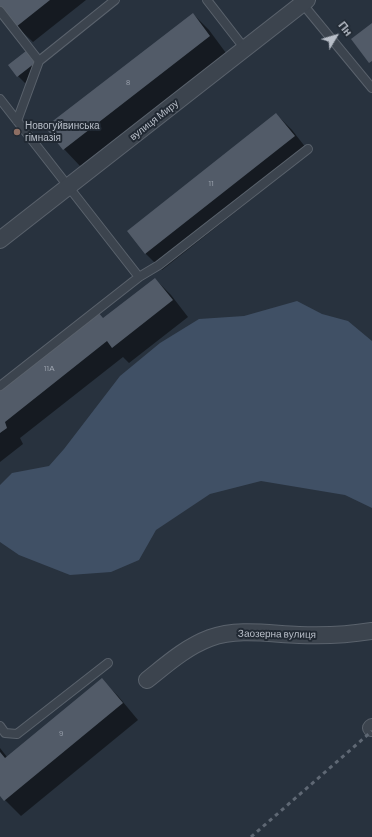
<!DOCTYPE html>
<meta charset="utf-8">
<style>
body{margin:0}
#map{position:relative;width:372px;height:837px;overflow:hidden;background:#28323e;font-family:Barlow,sans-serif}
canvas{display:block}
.north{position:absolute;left:316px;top:16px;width:40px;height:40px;-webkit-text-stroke:3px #212933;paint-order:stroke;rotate:52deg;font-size:11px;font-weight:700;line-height:16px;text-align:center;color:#b9bfc9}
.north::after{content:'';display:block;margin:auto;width:14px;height:18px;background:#b9bfc9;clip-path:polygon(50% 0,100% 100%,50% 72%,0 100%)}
</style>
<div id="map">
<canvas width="372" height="837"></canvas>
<div class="north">Пн</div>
</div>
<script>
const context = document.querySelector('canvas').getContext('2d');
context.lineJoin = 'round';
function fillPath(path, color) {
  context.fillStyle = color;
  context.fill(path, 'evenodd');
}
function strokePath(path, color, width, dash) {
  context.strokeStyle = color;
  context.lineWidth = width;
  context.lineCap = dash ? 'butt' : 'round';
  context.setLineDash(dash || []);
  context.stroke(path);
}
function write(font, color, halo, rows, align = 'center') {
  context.font = font + ' Barlow,sans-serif';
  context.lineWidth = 4;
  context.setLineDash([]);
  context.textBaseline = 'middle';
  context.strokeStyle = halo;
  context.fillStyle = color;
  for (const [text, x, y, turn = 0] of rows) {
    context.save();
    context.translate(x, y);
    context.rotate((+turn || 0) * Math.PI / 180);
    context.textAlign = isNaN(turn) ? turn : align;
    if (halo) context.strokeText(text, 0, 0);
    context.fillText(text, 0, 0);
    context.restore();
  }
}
const water = new Path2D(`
 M297,301l25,13 26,7 24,20v167l-27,-13 -84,-14 -51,13 -54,36 -17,30 -28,12 -41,3 -51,-20 -19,-13v-57l12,-12 37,-7 15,-17 56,-73 40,-33 39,-24 45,-3z`);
const shadow = new Path2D(`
 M0,0h86l-53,42 -17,-16 -16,-21z
 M193,14l16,16 17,23 -146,113 -16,-17 -17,-22z
 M32,59l9,11 -16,13 -7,-7z
 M276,114l16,16 18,23 -148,117 -16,-16 -18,-23z
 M155,279l16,16 17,22 -59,46 -6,-6 -103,81 3,6 -23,18v-72l104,-71z
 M102,680l16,16 20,24 -117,96 -21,-21v-47l7,9z`);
const building = new Path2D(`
 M0,0h50l-34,27 -16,-20z
 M193,13l17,23 -147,114 -18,-23z
 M372,23v38l-3,2 -18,-24z
 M26,51l9,12 -18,14 -9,-12z
 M276,113l19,23 -150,118 -18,-23z
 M155,278l18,22 -61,48 -5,-7 -102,81 2,6 -7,5v-44l98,-77 5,6z
 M102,678l21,25 -119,98 -4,-5v-44l5,6z`);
const service = new Path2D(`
 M207,0l38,49
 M301,2l71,86
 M0,11l39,50 -22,60
 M39,61l76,-61
 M0,99l139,178
 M0,386l139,-109 20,-12 149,-116
 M0,726l5,7 12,1 91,-71`);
const minor = new Path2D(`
 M0,240l307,-240
 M147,680c20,-16 39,-33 63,-42 28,-10 60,-4 89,-3 24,1 49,0 73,-4
 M371,728l1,-1`);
const rail = new Path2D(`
 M251,837l121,-106`);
const markers = [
 [17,132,4,"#8d6e63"]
];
const numberNames = [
 ["8",128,82],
 ["11",211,183],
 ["11А",49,368],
 ["9",61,733]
];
const streetNames = [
 ["вулиця Миру",154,120,-38],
 ["Заозерна вулиця",277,634,1]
];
const poiNames = [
 ["Новогуйвинська",25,126],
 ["гімназія",25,138]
];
fillPath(water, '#405065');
fillPath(shadow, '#0007');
fillPath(building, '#525b68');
strokePath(service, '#5a626c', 10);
strokePath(minor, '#5a626c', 18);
strokePath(service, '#3c444e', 8);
strokePath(minor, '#3c444e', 16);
strokePath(rail, '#5f6874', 3, [4, 4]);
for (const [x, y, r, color] of markers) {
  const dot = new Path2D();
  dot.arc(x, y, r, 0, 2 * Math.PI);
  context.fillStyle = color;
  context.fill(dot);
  strokePath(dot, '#212933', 1.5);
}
write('8px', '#9fa6b1', null, numberNames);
write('10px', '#b9bfc9', '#212933', streetNames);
write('10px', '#b9bfc9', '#212933', poiNames, 'left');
</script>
